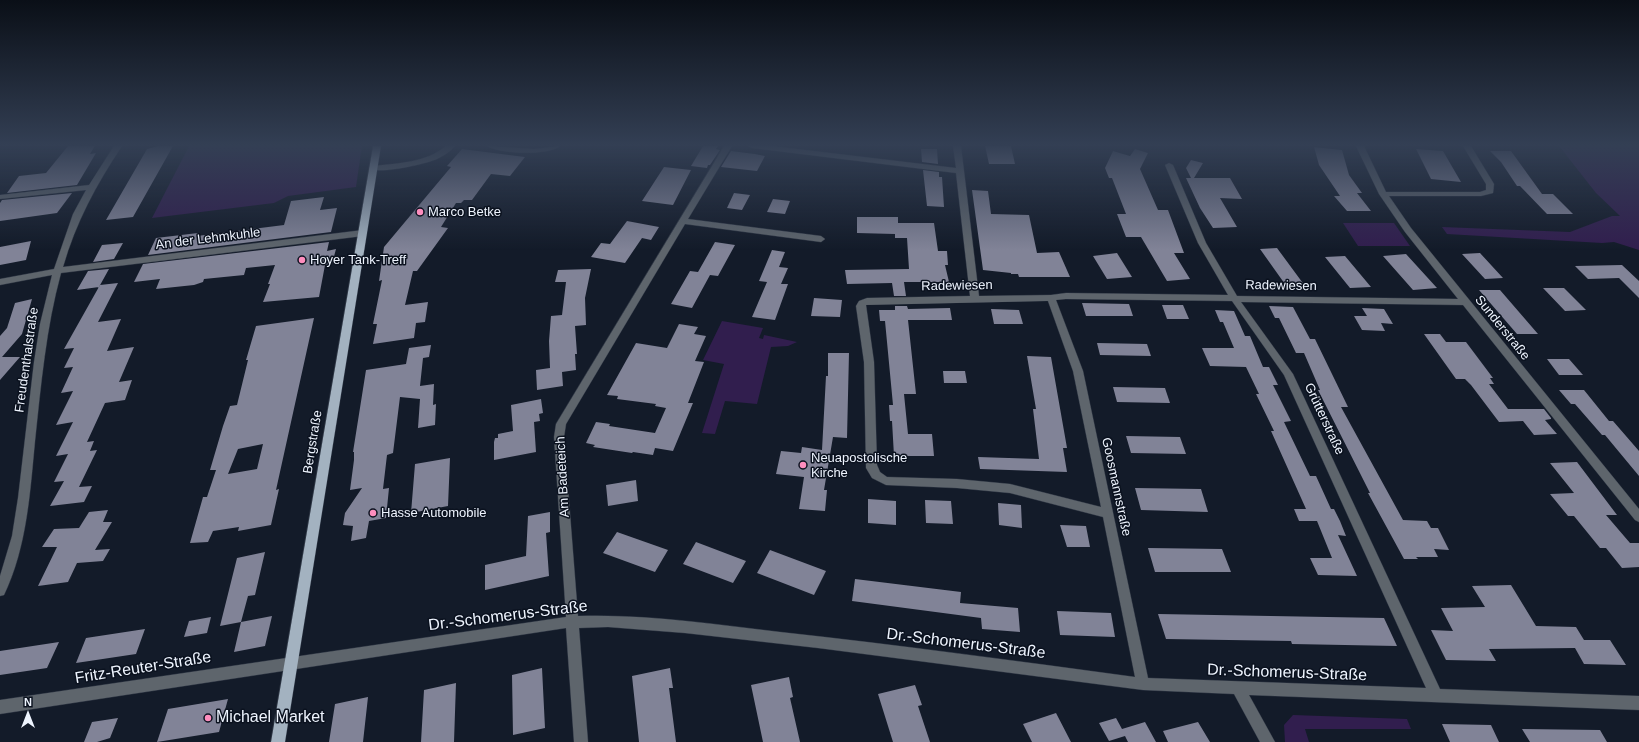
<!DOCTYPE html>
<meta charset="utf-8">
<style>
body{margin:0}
#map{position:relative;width:1639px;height:742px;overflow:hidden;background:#131b29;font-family:Arial,sans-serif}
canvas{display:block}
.north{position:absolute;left:8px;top:694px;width:40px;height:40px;-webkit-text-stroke:3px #0b121f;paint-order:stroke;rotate:0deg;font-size:11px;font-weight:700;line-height:16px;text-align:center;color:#eef4fe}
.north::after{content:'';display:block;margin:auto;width:14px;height:18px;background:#eef4fe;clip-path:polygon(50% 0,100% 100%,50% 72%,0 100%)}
</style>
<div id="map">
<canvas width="1639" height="742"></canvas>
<div class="north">N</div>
</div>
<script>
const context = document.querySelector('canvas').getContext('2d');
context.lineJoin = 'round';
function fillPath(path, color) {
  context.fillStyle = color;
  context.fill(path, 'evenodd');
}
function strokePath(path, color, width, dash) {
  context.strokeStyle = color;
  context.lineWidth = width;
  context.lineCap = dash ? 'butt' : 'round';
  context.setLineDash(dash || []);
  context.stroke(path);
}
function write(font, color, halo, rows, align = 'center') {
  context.font = font + ' Arial,sans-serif';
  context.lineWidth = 3;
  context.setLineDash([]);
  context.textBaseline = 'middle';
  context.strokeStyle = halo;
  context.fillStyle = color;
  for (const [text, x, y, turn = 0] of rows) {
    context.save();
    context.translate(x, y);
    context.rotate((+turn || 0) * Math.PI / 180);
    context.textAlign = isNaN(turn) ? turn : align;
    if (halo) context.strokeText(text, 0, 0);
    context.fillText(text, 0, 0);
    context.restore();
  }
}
const green = new Path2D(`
 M189,146h173l-6,41 -68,9 -14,7 -122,15z
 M1559,146h80v104l-25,-8 -12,1 -155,-9 -5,-7 128,5 42,-16h8l-24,-23z
 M1343,223h51l16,23h-52z
 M722,321l41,7 -4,10 4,1 1,-4 33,7 -9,4 -17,1 -14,57 -32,-3 -10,33 -13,-1 22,-69 -21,-4z
 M1293,715l114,4 4,10h-106l4,13h-24l-1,-17z`);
const building = new Path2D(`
 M68,146h27l-5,8 6,-1 -19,32 -70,8 12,-17 27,-3z
 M158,146h15l-40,71 -27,3 41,-71z
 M703,146h15l-2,3 4,1 -10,15h-2l-1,3 -16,-2z
 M985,146h26l4,18h-26z
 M1314,147l28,3 7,25 13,18h-5l14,18h-24l-13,-15h6l-21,-31z
 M462,149l63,8 -15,19 -19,-2 -19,26h-8l-3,3h-5l-15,24 7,1 -31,43h-4l-8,34 23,-3 -3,20 -9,1 -2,15 -41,6 4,-20h-4l9,-44 -3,1 5,-34 67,-80 -4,-1z
 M921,149h16l1,15 -16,-2z
 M1135,149l13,4 -8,16 18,41h10l16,43h-10l16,26 -23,2 -26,-44h-15l-9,-23h9l-14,-36h-3l-4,-10 8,-17 17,5z
 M1416,149l27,2 18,31 -30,-3z
 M731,151l24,3 10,2 -8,15 -36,-4z
 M1490,151h21l31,43h11l20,20h-26l-27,-28h-3l-16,-24z
 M1191,160l12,3 -9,15h36l12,21 -22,-1 17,29 -24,1 -13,-20 -14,-30h5l-5,-10z
 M664,167l27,3 -18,35 -31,-4z
 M923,170l16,2v5h3l2,30 -17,-1z
 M972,190l16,1 3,23 38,1 8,38 22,-1 11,25h-51l-1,-3h-7v-1l-28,-3z
 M72,193l-15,20 -57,8v-18l2,-3z
 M734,193l16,2 -8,15 -15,-2z
 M324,197l-4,13 17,-2 -6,24 -183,23 8,-17 42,-5 -1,3 87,-11 7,-24z
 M773,199l17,2 -5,13 -18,-2z
 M857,217h41v6h36l4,28h9l1,14h-3l4,17h-45l2,14h-12l-2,-13 -45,1 -2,-14 64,-1 -2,-31h-12v-4l-38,-1z
 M627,221l32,6 -8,13 -9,-2 -17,25 -34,-6 10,-14 9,1z
 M31,241l-5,19 -26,5v-18z
 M329,242l-2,9 9,-2 -4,15 -7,1 -6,32 -56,5 7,-18h-2l7,-19 -29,3 -2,7 -40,4 -1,3 -9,3 -38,4 4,-10 -26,3 9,-18z
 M715,242l20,3 -17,31 -8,-1 -18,33 -21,-4 19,-33 8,1z
 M123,243l-9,16 -21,3 9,-17z
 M1277,248l28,38 -18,1 -27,-38z
 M772,250l13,2 -6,15 9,1 -7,16h7l-13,36 -23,-3 15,-35 -8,-1z
 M1117,253l15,24 -25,2 -14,-23z
 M1480,253l23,25 -18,1 -23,-25z
 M1406,254l31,34 -24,2 -30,-34z
 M1345,256l26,31 -21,1 -25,-31z
 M1622,265l17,16v17l-20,-20 -31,1 -13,-13z
 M109,269l-10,18 -22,3 11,-19z
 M591,269l-6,29 1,27 -11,1 2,28h-2l1,16 -14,2 1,14 -26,4 -1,-20 14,-2 -1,-27 2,-25 11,-1 4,-33h-11l3,-12z
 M118,283l-20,39 23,-3 -14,32 27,-4 -15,35 13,-2 -7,20 -20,3 -18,39 7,-1 -4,10 7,-1 -18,37 13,-1 -8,16 -34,4 14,-25 -10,1 14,-28 -12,2 17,-34 -17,3 17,-34 -12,2 12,-26 -9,1 10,-20 -10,1 36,-64z
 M1543,288h21l22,22 -21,1z
 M1479,290h21l38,44h-21z
 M814,298l28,2 -2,17 -29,-1z
 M32,299l-10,35 -20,23h18l-20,23v-44l7,-8 8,-25z
 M1082,303l47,1 4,12h-47z
 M1162,305h21l6,14h-22z
 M895,306h12l1,3 42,-1 2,12h-44l8,74h-12l4,40h24l2,22h-40l-2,-35h-2l-1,-16h4l-8,-84h-5l-1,-11h16z
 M1269,306l24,1 17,32h5l33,68h-7l62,113 24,1 4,7h7l11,22 -15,-1 4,8h-22l2,2h-14l-36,-66h2l-52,-103h2l-16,-37h-8l-17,-35h-4z
 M1362,308l22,1 9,15 -12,-1 4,8 -23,-1 -8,-14h13z
 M991,309l28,1 4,14h-29z
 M1215,310l19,1 11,25h5l13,31h6l9,18h-5l18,36 -7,1 26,54h6l15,33h3l6,12 6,15 -8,-1 19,41 -39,-1 -8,-17h22l-15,-37h-18l-5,-12h12l-35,-78h3l-18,-37h3l-13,-27 -36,-1 -8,-18h32l-11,-26h-3z
 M314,318l-38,172 3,-1 -8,36 -33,6 1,-4 -26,4 -5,11 -18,1 13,-46h4l9,-27h-6l13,-44 7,-20 7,-1 11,-45h-2l10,-34zM263,444l-6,25 -29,5 10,-25z
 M679,324l19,3 -4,7 12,2 -11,25 9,1 -16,41h5l-20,48 -18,-3 -2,7 -20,-3 -1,1 -39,-6 2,-2 -9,-2 10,-21 14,2 -1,2 46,7 11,-25 -11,-2 1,-2 -39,-5 1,-3 -11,-1 29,-52 31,5z
 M1424,334h16l6,8h20l27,36h-3l4,6h-5l19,25h36l7,9v1l-6,1 12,14 -23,1 -11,-14 -24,1 -28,-37 -6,-6h-9z
 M1097,343l50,1 4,12 -51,-1z
 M431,345l-2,12 -6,1 -3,28 14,-2 -1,21 3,-1 -1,21 -17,3 2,-29 -20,-2 -7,56 -6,2 -4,34 6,-1 -3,30 -17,3 -3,17 -15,3 2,-15 -10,-1 2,-12 17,-25 -12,2 4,-30v-8h-1l13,-82 40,-6 3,-16z
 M828,353h21l-2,85 -14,-1 -9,53h3l-2,21 -26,-2 5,-32 -28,-3 5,-23 20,2 1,-6 20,3 4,-74h2z
 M1027,356l24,1 16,91h-4l4,24 -87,-3 -2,-12 61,2 -6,-50h3z
 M1547,359h22l14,16h-24z
 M943,371h22l2,12h-23z
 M1113,387l52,1 5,15 -53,-1z
 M1559,390h25l25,31h4l26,30v25l-34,-41h-3l-27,-31h-4z
 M541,399l2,14 -4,1 1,7 -6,1 2,30 -42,8v-18l1,-4h3v-4l15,-3 -2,-26z
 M1126,436l54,1 6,17 -55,-1z
 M450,458l-2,48 -37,7 4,-49z
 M1577,462l40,53h-11l24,28h9v24l-17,1 -16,-20h-6l-26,-32h-6l-18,-22 24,-1 -24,-30z
 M636,480l2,21 -30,5 -2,-21z
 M1135,488l66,1 7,23 -67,-2z
 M868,499l28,2v24l-28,-2z
 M925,500l26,1 2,23 -27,-1z
 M998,503l23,2 1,23 -23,-3z
 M108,510l-5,12h9l-17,28 15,-1 -7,12 -26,2 -9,19 -30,4 19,-39h-15l12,-18 25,-1 10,-16z
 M550,512v20l-4,1 3,43 -64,14v-25l41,-9 2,-40z
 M1060,525l26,1 4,21h-23z
 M617,532l51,18 -13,22 -52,-19z
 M696,542l50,19 -13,22 -50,-19z
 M1148,548l74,1 9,23h-76z
 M770,550l56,21 -12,24 -57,-22z
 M265,552l-10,43 -7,1 -7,26 -21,4 17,-68z
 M855,579l106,13 -1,11 58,5 2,24 -38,-3 -1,-11 -129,-17z
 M1511,585l25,41 40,1 8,13h26l16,25 -42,-1 -9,-16 -86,1 7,12 -50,-1 -15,-30 22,1 -12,-23 44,-1 -13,-21z
 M1057,611l54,2 4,24 -55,-2z
 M1158,614l226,4 13,28 -105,-2 -1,-3 -125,-2z
 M272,616l-7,30 -31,6 7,-30z
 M211,617l-4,16 -23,4 5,-16z
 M145,629l-9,25 -60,9 10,-25z
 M59,642l-12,26 -47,7v-24z
 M542,668l3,60 -32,7 -1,-60z
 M670,668l3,20h-4l7,54h-37l-7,-66z
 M789,677l4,20 -3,1 10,44h-37l-12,-57z
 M456,683l-2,59h-33l3,-52z
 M915,685l7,20 -4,1 12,36h-37l-15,-48z
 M368,697l-5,45h-34l6,-38z
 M228,699l-9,33 -62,10 11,-33z
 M1056,713l15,29h-39l-9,-18z
 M118,718l-8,20 -13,4h-13l8,-20z
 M1116,718l6,11 23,-7 11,20h-28l-3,-6 -16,5 -10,-18z
 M1198,722l12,20h-42l-5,-11z
 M1442,724l49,1 8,17h-49z
 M1522,729l78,1 7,12h-77z`);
const minor = new Path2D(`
 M114,146h8c-26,39 -46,76 -59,121l300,-37 4,3 -4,3 -302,37c-15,55 -20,112 -26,168 -5,52 -8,106 -31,154l-4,1v-20l12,-40 6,-38 16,-136 6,-38 12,-49 -52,10v-6l54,-10 19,-55 13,-24 -86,9v-4l89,-10z
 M446,146h9c-5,6 -12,10 -18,13 -11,5 -60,16 -68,9l4,-2c26,-3 52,-3 73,-20z
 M487,146l47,3 26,-3c-11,10 -62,8 -73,0z
 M724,146h8l-44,73 133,17 4,3 -4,3 -136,-18 -119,200 -2,13 14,179c68,-2 135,8 202,16 119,13 237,29 355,45l-32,-160 -93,-24 -53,-5 -71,-3 -14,-7 -6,-10 -2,-106 -8,-56 3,-5 8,-3 103,-2 -14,-123 -204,-25 -4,-2h24l184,22 -3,-22h8l18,150 72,-1 15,-2 162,2 -30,-52 -33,-78 4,-2 4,2 33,78 31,53 221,3 -53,-67 -26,-38 -23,-48h8l22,46h94l6,-2v-6l-23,-38h8l23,38 -1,9 -12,3h-92l22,32 228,281v13l-4,-2 -172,-215 -222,-3 52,72 147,315 199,7v14l-390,-15 26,47h-15l-26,-48 -91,-4 -325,-42 -133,-15 -77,-6 -29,1 9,114h-14l-8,-114 -566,86v-14l566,-83 -12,-180 2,-13zM1066,299l166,2 52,74 142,313 -278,-10 -65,-307 -27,-71zM1048,301l25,70 28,136 -91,-23 -53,-5 -70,-2 -7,-5 -3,-7 -3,-103 -8,-57z`);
const major = new Path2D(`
 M373,146h8l-96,596h-14z`);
const markers = [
 [420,212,4,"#fe8ebe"],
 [302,260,4,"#fe8ebe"],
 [803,465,4,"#fe8ebe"],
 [373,513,4,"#fe8ebe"],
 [208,718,4,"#fe8ebe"]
];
const poiNames = [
 ["Marco Betke",428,212],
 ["Hoyer Tank-Treff",310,260],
 ["Neuapostolische",811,458],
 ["Kirche",811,473],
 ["Hasse Automobile",381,513]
];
const streetNames = [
 ["An der Lehmkuhle",208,239,-7],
 ["Radewiesen",957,286,-1],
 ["Radewiesen",1281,286,1],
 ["Sunderstraße",1502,328,51],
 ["Freudenthalstraße",27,360,-82],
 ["Grütterstraße",1324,419,65],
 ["Bergstraße",313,442,-81],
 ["Am Badeteich",563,477,-93],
 ["Goosmannstraße",1116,487,78]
];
const nearStreetnames = [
 ["Dr.-Schomerus-Straße",508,616,-7],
 ["Dr.-Schomerus-Straße",966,644,7],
 ["Fritz-Reuter-Straße",143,668,-9],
 ["Dr.-Schomerus-Straße",1287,673,2]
];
const nearPoinames = [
 ["Michael Market",216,718]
];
fillPath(green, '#311e4e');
fillPath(building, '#818397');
strokePath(minor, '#2d3543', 1);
strokePath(major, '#2d3543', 1);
fillPath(minor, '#5e656c');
fillPath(major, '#a3b2c0');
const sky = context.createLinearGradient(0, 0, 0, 250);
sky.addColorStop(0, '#0a0f17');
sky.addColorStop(0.58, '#333f54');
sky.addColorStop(1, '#333f5400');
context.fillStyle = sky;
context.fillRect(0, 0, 1639, 250);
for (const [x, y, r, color] of markers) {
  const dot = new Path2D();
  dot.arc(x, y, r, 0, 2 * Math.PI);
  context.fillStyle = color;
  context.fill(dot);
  strokePath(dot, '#0b121f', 1.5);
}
write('13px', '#eef4fe', '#0b121f', poiNames, 'left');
write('13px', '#eef4fe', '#0b121f', streetNames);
write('16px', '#eef4fe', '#0b121f', nearStreetnames);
write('16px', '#eef4fe', '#0b121f', nearPoinames, 'left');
</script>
